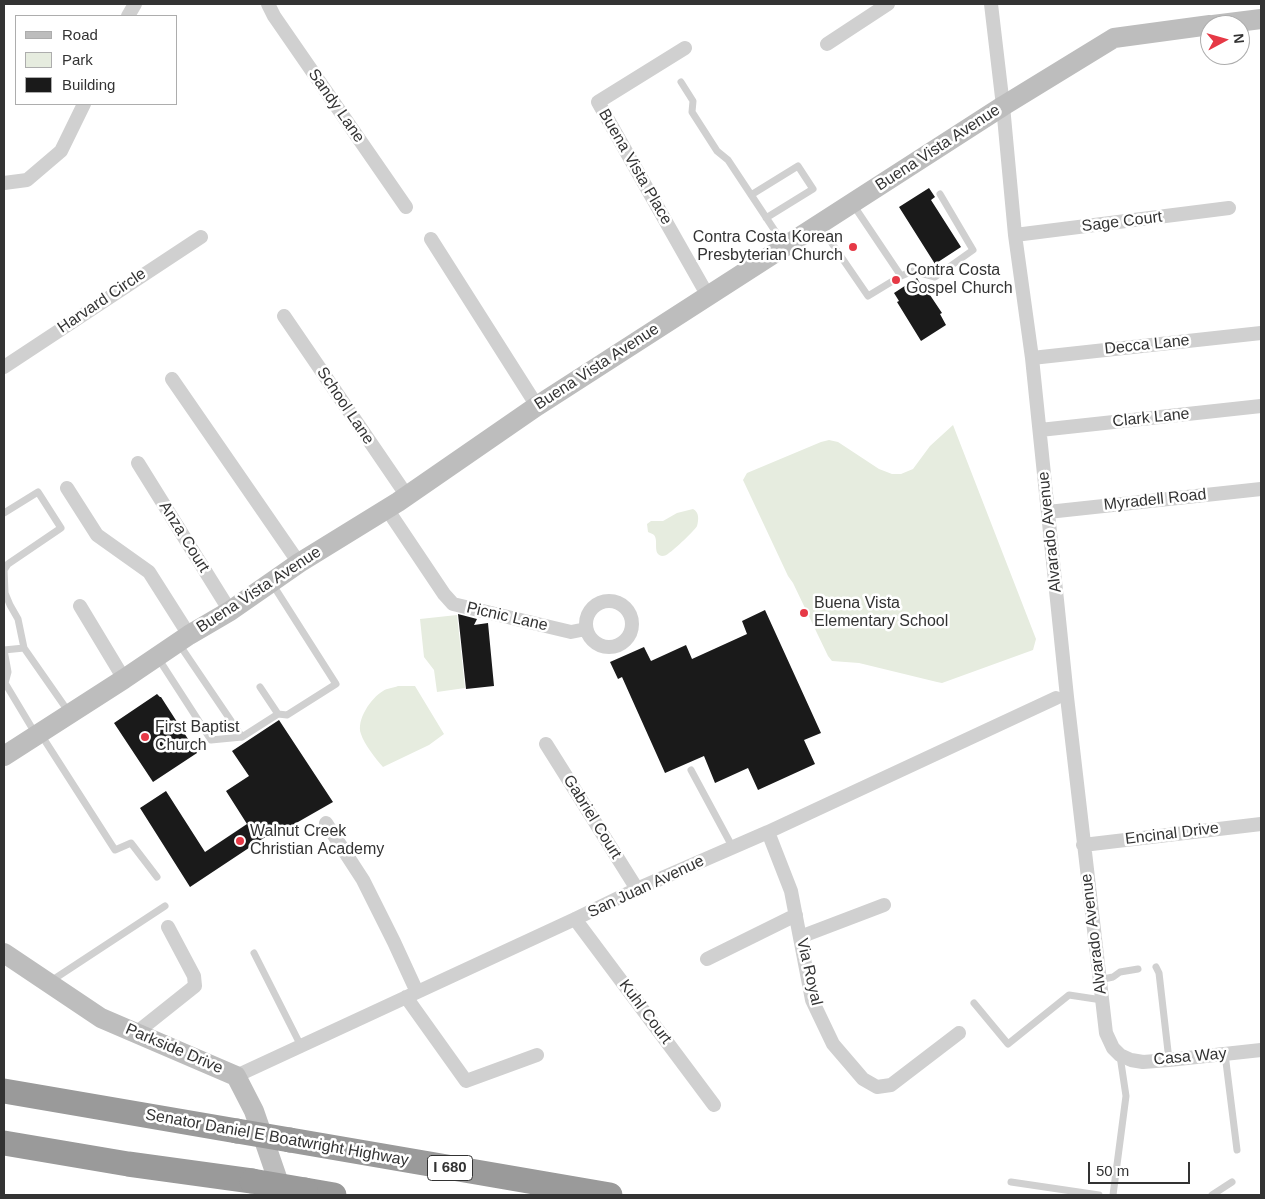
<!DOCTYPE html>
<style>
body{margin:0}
#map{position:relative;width:1265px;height:1199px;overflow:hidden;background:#fff;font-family:Helvetica,sans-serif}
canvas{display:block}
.frame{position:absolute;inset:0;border:5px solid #333;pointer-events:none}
.legend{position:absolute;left:15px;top:15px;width:162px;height:90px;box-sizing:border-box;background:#fff;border:1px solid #adadad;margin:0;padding:6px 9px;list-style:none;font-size:15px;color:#333}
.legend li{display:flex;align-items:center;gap:10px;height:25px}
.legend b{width:25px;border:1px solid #adadad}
.north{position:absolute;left:1200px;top:15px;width:50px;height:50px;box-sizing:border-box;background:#fff;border:1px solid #adadad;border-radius:50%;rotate:84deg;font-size:14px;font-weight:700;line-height:20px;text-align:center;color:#333}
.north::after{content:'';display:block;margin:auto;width:18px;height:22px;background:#e63946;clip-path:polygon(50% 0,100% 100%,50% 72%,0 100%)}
.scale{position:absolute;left:1088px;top:1162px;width:102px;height:22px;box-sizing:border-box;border:2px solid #333;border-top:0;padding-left:6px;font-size:15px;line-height:18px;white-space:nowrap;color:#333;-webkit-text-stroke:4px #fff;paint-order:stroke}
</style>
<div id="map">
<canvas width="1265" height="1199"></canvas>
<div class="frame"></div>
<ul class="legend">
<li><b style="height:6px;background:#bdbdbd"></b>Road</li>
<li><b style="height:14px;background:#e6ecdf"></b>Park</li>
<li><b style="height:14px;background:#1a1a1a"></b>Building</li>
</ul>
<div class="north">N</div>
<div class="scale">50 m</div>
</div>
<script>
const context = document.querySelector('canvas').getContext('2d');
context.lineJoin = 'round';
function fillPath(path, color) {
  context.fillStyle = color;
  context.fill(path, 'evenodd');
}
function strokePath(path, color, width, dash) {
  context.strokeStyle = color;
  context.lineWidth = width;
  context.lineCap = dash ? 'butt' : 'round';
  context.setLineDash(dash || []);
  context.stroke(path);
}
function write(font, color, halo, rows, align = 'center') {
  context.font = font + ' Helvetica,sans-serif';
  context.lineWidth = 5;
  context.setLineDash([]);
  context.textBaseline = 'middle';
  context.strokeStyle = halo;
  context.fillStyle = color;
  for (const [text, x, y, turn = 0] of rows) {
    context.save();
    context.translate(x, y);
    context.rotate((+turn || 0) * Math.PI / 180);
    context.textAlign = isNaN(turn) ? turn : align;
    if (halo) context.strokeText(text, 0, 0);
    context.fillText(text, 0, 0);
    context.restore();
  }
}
const green = new Path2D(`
 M953,425l83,214 -3,11 -91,33 -5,-1 -78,-19 -27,-2 -4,-5 -35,-73 -5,-7 -45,-96 4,-7 74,-31 8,-2 9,2 41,27 13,5h9l12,-5 17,-23z
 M693,509c6,3 6,10 4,17 -2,4 -23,24 -28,27 -2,2 -4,3 -7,3 -10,-2 -3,-15 -8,-21 -1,-1 -4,-2 -6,-3l-1,-8 4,-3h12l14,-8z
 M457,615l8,73 -28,4 -3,-22 -10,-13 -4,-38z
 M398,686h17l29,48 -15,11 -46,22c-7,-8 -19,-23 -22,-33 -5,-14 10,-36 22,-43 4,-3 10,-3 15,-5z`);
const building = new Path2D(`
 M929,188l6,9 -4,3 30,47 -26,17 -36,-57z
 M917,278l9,15 2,-1 14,21 -2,1 6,11 -25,16 -24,-39 2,-1 -5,-8z
 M765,610l56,123 -17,7 11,24 -57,26 -10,-22 -33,15 -11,-27 -39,17 -43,-96 -4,2 -8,-17 34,-15 7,14 35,-16 6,14 55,-25 -5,-13z
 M458,614l19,5 -3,6 14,-2 6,63 -28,3z
 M157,694l3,3h1l36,56 -44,29 -39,-59z
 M279,720l54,82 -49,28 -2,-4 -92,61 -50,-79 26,-17 39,61 42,-28 -21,-33 23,-15 -17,-25z`);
const lane = new Path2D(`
 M681,82l12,19 -1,11 25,39 11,9 57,86
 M751,195l47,-29 15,23 -47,29
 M820,226l48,70 33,-20 -47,-70
 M901,276l12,-5 22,6 38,-27 -33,-56
 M4,513l34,-21 23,36 -53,36 -4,6
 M4,569l1,24 5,12 8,14 6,29 44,63
 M179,644l63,93
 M4,650l4,22 -3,11 30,50
 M4,650l20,-2
 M158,658l53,82 31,-3 36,-23 9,1 49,-31 -63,-99
 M260,687l18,27
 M40,733l75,117 16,-7 26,34
 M691,770l42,78
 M254,953l47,93
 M1156,967l3,6 10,87
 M1099,980l14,-3 7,-5 18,-3
 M51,981l114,-75
 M974,1003l34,41 61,-49 33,5
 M1225,1054l12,96
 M1011,1182l88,13
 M1113,1195l13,-99 -6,-40
 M1212,1195l20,-13`);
const street = new Path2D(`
 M268,4l6,12 132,191
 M991,4l12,102 12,129 17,123 35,339 39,336 7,15 7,7 11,5 12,2 26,-2 92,-10
 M128,16l7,-12
 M827,44l61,-40
 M685,48l-87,54 110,194
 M4,183l23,-3 34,-29 23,-47
 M1015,235l214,-27
 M431,239l106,167
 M284,316l123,180
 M1032,358l229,-25
 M4,367l197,-130
 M172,379l127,184
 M1040,430l221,-24
 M138,463l92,148
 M67,488l30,47 52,37 40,63
 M387,509l57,85 9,10 118,28 15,-3
 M1048,512l213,-23
 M586 624a23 23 0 1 1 46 0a23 23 0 1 1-46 0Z
 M80,606l44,73
 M546,744l91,145
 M326,823l37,57 31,62 23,50
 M768,832l23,59 21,109 21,44 30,35 14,8 14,-2 68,-52
 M1083,845l178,-21
 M575,919l139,186
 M800,937l84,-32
 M707,959l89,-44
 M406,997l60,84 71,-26
 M136,1033l59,-47 -1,-10 -26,-49
 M236,1076l339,-157 62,-30 131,-57 288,-134`);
const secondary = new Path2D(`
 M1213,25l48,-6
 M4,756l120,-77 65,-44 41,-24 69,-48 99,-61 139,-96 466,-300 111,-68 96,-13
 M4,953l97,65 135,58 18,35 29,84`);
const highway = new Path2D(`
 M4,1091l233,40
 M290,1140l320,55
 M4,1143l124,21 124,17
 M305,1190l29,5`);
const highwayBridge = new Path2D(`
 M237,1131l53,9
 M252,1181l53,9`);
const markers = [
 [853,247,5,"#e63946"],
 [896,280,5,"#e63946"],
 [804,613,5,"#e63946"],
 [145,737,5,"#e63946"],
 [240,841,5,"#e63946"]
];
const shields = [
 [450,1168,45]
];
const shieldNames = [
 ["I 680",450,1168]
];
const streetNames = [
 ["Sandy Lane",336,106,55],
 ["Buena Vista Avenue",938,148,-33],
 ["Buena Vista Place",635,167,60],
 ["Sage Court",1122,222,-7],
 ["Harvard Circle",102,301,-34],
 ["Decca Lane",1147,345,-6],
 ["Buena Vista Avenue",597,367,-33],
 ["School Lane",345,406,56],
 ["Clark Lane",1151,418,-6],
 ["Myradell Road",1155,500,-6],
 ["Alvarado Avenue",1050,532,-96],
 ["Anza Court",184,537,58],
 ["Buena Vista Avenue",259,590,-33],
 ["Picnic Lane",507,617,13],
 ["Gabriel Court",592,817,58],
 ["Encinal Drive",1172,834,-7],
 ["San Juan Avenue",646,887,-25],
 ["Alvarado Avenue",1094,934,-97],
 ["Via Royal",809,972,77],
 ["Kuhl Court",645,1012,53],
 ["Parkside Drive",174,1049,23],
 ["Casa Way",1190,1057,-5],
 ["Senator Daniel E Boatwright Highway",277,1138,10]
];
const poiNames = [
 ["Contra Costa Korean",843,238,"right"],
 ["Presbyterian Church",843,256,"right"],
 ["Contra Costa",906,271],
 ["Gospel Church",906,289],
 ["Buena Vista",814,604],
 ["Elementary School",814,622],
 ["First Baptist",155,728],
 ["Church",155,746],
 ["Walnut Creek",250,832],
 ["Christian Academy",250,850]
];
fillPath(green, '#e6ecdf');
fillPath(building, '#1a1a1a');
strokePath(lane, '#d0d0d0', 7);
strokePath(street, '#d0d0d0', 14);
strokePath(secondary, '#bdbdbd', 20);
strokePath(highway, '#9a9a9a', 25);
strokePath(highwayBridge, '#9a9a9a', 25);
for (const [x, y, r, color] of markers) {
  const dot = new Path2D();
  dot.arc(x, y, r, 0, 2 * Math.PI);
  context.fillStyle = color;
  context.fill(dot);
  strokePath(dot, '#fff', 2);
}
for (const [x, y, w] of shields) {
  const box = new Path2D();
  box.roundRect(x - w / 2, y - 12.5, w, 25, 4);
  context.fillStyle = '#fff';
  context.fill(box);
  strokePath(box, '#333', 1);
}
write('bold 15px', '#333', null, shieldNames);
write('16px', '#333', '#fff', streetNames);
write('16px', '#333', '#fff', poiNames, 'left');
</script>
